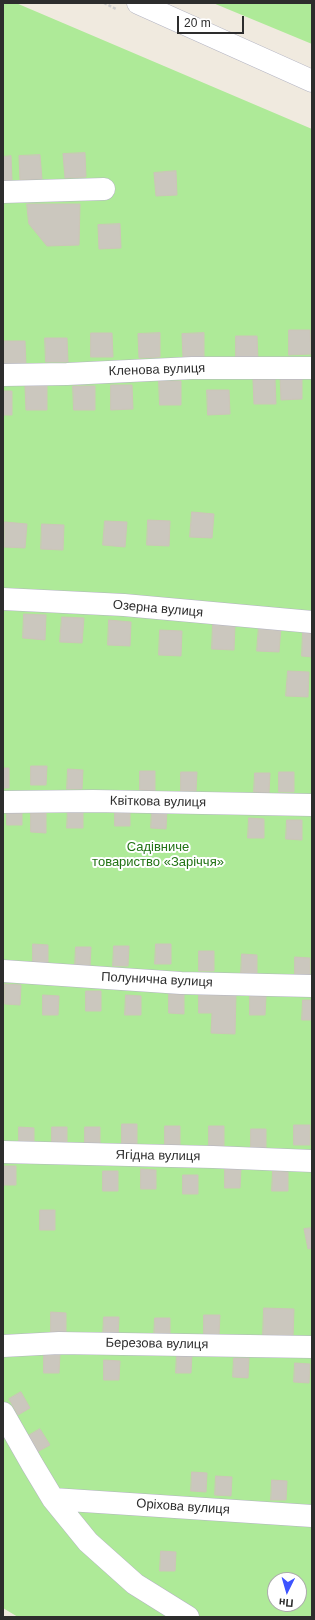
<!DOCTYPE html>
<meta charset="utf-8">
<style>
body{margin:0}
#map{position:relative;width:315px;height:1620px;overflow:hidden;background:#f0eadf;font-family:Arial,sans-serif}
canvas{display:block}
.frame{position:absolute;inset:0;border:4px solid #2d2d2d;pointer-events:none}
.north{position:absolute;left:267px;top:1572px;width:40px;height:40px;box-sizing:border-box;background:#fff;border:1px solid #ababab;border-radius:50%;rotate:185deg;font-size:11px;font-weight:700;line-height:16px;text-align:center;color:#2d2d2d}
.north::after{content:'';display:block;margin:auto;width:14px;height:18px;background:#3d54ff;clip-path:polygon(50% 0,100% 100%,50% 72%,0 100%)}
.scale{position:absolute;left:177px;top:16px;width:67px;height:18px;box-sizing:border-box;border:2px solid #2d2d2d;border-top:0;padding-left:5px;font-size:12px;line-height:14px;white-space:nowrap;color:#2d2d2d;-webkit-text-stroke:3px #fff;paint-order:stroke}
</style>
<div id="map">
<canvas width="315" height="1620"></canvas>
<div class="frame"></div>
<div class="north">Пн</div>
<div class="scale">20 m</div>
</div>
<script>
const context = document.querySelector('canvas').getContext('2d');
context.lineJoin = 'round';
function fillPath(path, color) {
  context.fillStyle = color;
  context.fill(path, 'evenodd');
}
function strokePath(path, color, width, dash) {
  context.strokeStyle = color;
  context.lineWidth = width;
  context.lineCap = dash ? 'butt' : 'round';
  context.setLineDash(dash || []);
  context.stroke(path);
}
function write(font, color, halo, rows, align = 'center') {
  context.font = font + ' Arial,sans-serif';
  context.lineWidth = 4;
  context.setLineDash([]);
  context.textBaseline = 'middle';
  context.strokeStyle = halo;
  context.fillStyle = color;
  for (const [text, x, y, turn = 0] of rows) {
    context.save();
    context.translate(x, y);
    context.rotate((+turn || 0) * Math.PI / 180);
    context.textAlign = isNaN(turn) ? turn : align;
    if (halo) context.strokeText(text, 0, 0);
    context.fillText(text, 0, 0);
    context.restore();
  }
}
const green = new Path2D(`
 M3,3h13l296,126v1488h-294l-15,-9zM275,1580h24v24h-24z
 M213,3h99v41z`);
const building = new Path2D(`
 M85,153l1,24 -21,1 -2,-24z
 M40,155l2,24 -22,1 -1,-24z
 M11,156l1,24 -9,1v-24z
 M176,171l1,24 -21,1 -2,-23z
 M27,204h53l-1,41 -32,1 -18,-22z
 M120,224l1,24 -22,1 -1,-24z
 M289,330h21l1,24 -22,1z
 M91,333h21l1,24h-22z
 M160,333v24l-21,1 -1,-24z
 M204,333v25h-21l-1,-24z
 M236,336h21l1,24 -22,1z
 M45,338h22l1,24h-22z
 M4,341h21l1,24 -22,1z
 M302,374v25l-21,1 -1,-25z
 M275,379l1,25h-22l-1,-24z
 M159,381h22v24h-21z
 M47,385v25h-21l-1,-24z
 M111,385h21l1,24 -22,1z
 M73,386h22v24h-21z
 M207,390h22l1,24 -22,1z
 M3,391h9v24h-9z
 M192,512l22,2 -2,24 -22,-1z
 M148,520l22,1 -1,25 -22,-1z
 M105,521l22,1 -2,25 -22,-2z
 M5,522l22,2 -2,24 -21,-1z
 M42,524l22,1 -1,25 -22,-1z
 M24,614l22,1 -1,25 -22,-2z
 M62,617l22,1 -2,25 -22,-1z
 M109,620l22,2 -1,24 -22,-1z
 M213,624l22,1 -1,25 -22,-1z
 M259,626l22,1 -2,25 -22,-1z
 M160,630l22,1 -1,25 -22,-1z
 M303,631l9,1v25l-10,-1z
 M288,671l21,1 -1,25 -22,-1z
 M31,766h16l-1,19h-15z
 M3,768h6v20h-6z
 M68,769l15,1 -1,19h-15z
 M140,771h15v20l-15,-1z
 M181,772h16l-1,19h-15z
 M279,772h15v20h-15z
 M255,773h15l-1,20 -15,-1z
 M7,805h15v20h-15z
 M115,806l15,1v19h-15z
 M68,808h15v20h-16z
 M152,809h15l-1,20 -15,-1z
 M31,813h15v20l-15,-1z
 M249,818l15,1v19h-16z
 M287,820h15v20l-16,-1z
 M33,944l15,1v19h-15z
 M156,944h15v20h-16z
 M114,946h15l-1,20h-15z
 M76,947h15l-1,20 -15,-1z
 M199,951h15v20h-15z
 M242,954l15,1v19l-16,-1z
 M295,957l15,1v19h-15z
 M5,984l16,1 -1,20 -15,-1z
 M86,991h15v20h-15z
 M199,992l37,1 -1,41 -24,-1 1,-20h-13z
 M169,994h15v20l-15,-1z
 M43,995l16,1 -1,19h-15z
 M126,995l15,1v19h-16z
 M250,995l16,1 -1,19h-15z
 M303,1000h9v20h-10z
 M122,1124h15v20h-15z
 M294,1125h16v20h-16z
 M165,1126h15v19h-15z
 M209,1126h15v20h-15z
 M19,1127l15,1v20l-15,-1z
 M52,1127h15v20h-15z
 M85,1127h15v20l-15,-1z
 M251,1129h15v20l-15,-1z
 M3,1166h13v19h-13z
 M225,1168h16l-1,20h-15z
 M141,1169l15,1v19h-15z
 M103,1171h15v20h-15z
 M273,1171l15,1v19h-16z
 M183,1175h15v19h-15z
 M40,1210h15v20h-15z
 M312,1228v20l-4,1 -4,-20z
 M264,1308l30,1 -1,28 -30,-1z
 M51,1312l15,1v19h-15z
 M204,1315h16l-1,20h-15z
 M104,1317h15l-1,20 -15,-1z
 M155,1318h15v20l-16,-1z
 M44,1353l16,1 -1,19h-15z
 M177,1353l15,1 -1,19h-15z
 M234,1358h15l-1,20 -15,-1z
 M104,1360l16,1 -1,19h-15z
 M295,1363l15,1 -1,19 -15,-1z
 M21,1392l9,16 -12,7 -9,-16z
 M40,1429l10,16 -13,7 -9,-16z
 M192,1472l15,1 -1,19 -15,-1z
 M216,1476l16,1 -1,19 -16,-1z
 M272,1480l15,1 -1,19h-15z
 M161,1551l15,1 -1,19h-15z`);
const path = new Path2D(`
 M104,3l12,6`);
const minor = new Path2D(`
 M3,192l101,-3
 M3,375l64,-1 125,-6h120
 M3,599l121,6 188,17
 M3,802l90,-1 219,4
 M3,971l178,12 131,3
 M3,1152l210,5 99,4
 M3,1346l56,-3 253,4
 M3,1413l29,51 21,35 35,43 47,42 53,33
 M53,1499l259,17`);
const secondary = new Path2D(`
 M138,3l174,78`);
const streetNames = [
 ["Кленова вулиця",157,370,-2],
 ["Озерна вулиця",158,609,5],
 ["Квіткова вулиця",158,802,1],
 ["Полунична вулиця",157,980,3],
 ["Ягідна вулиця",158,1156,1],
 ["Березова вулиця",157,1344,1],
 ["Оріхова вулиця",183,1507,4]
];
const parkNames = [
 ["Садівниче",158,847],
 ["товариство «Заріччя»",158,862]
];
fillPath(green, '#aeea98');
fillPath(building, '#cbc7be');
strokePath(building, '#ccc6b8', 1);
strokePath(minor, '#b3b4c2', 23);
strokePath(secondary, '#b3b4c2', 23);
strokePath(path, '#cdcdcd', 2.5, [3, 2]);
strokePath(minor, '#fff', 22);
strokePath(secondary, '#fff', 22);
write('13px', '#2d2d2d', '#fff', streetNames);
write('13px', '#227315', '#fff', parkNames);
</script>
